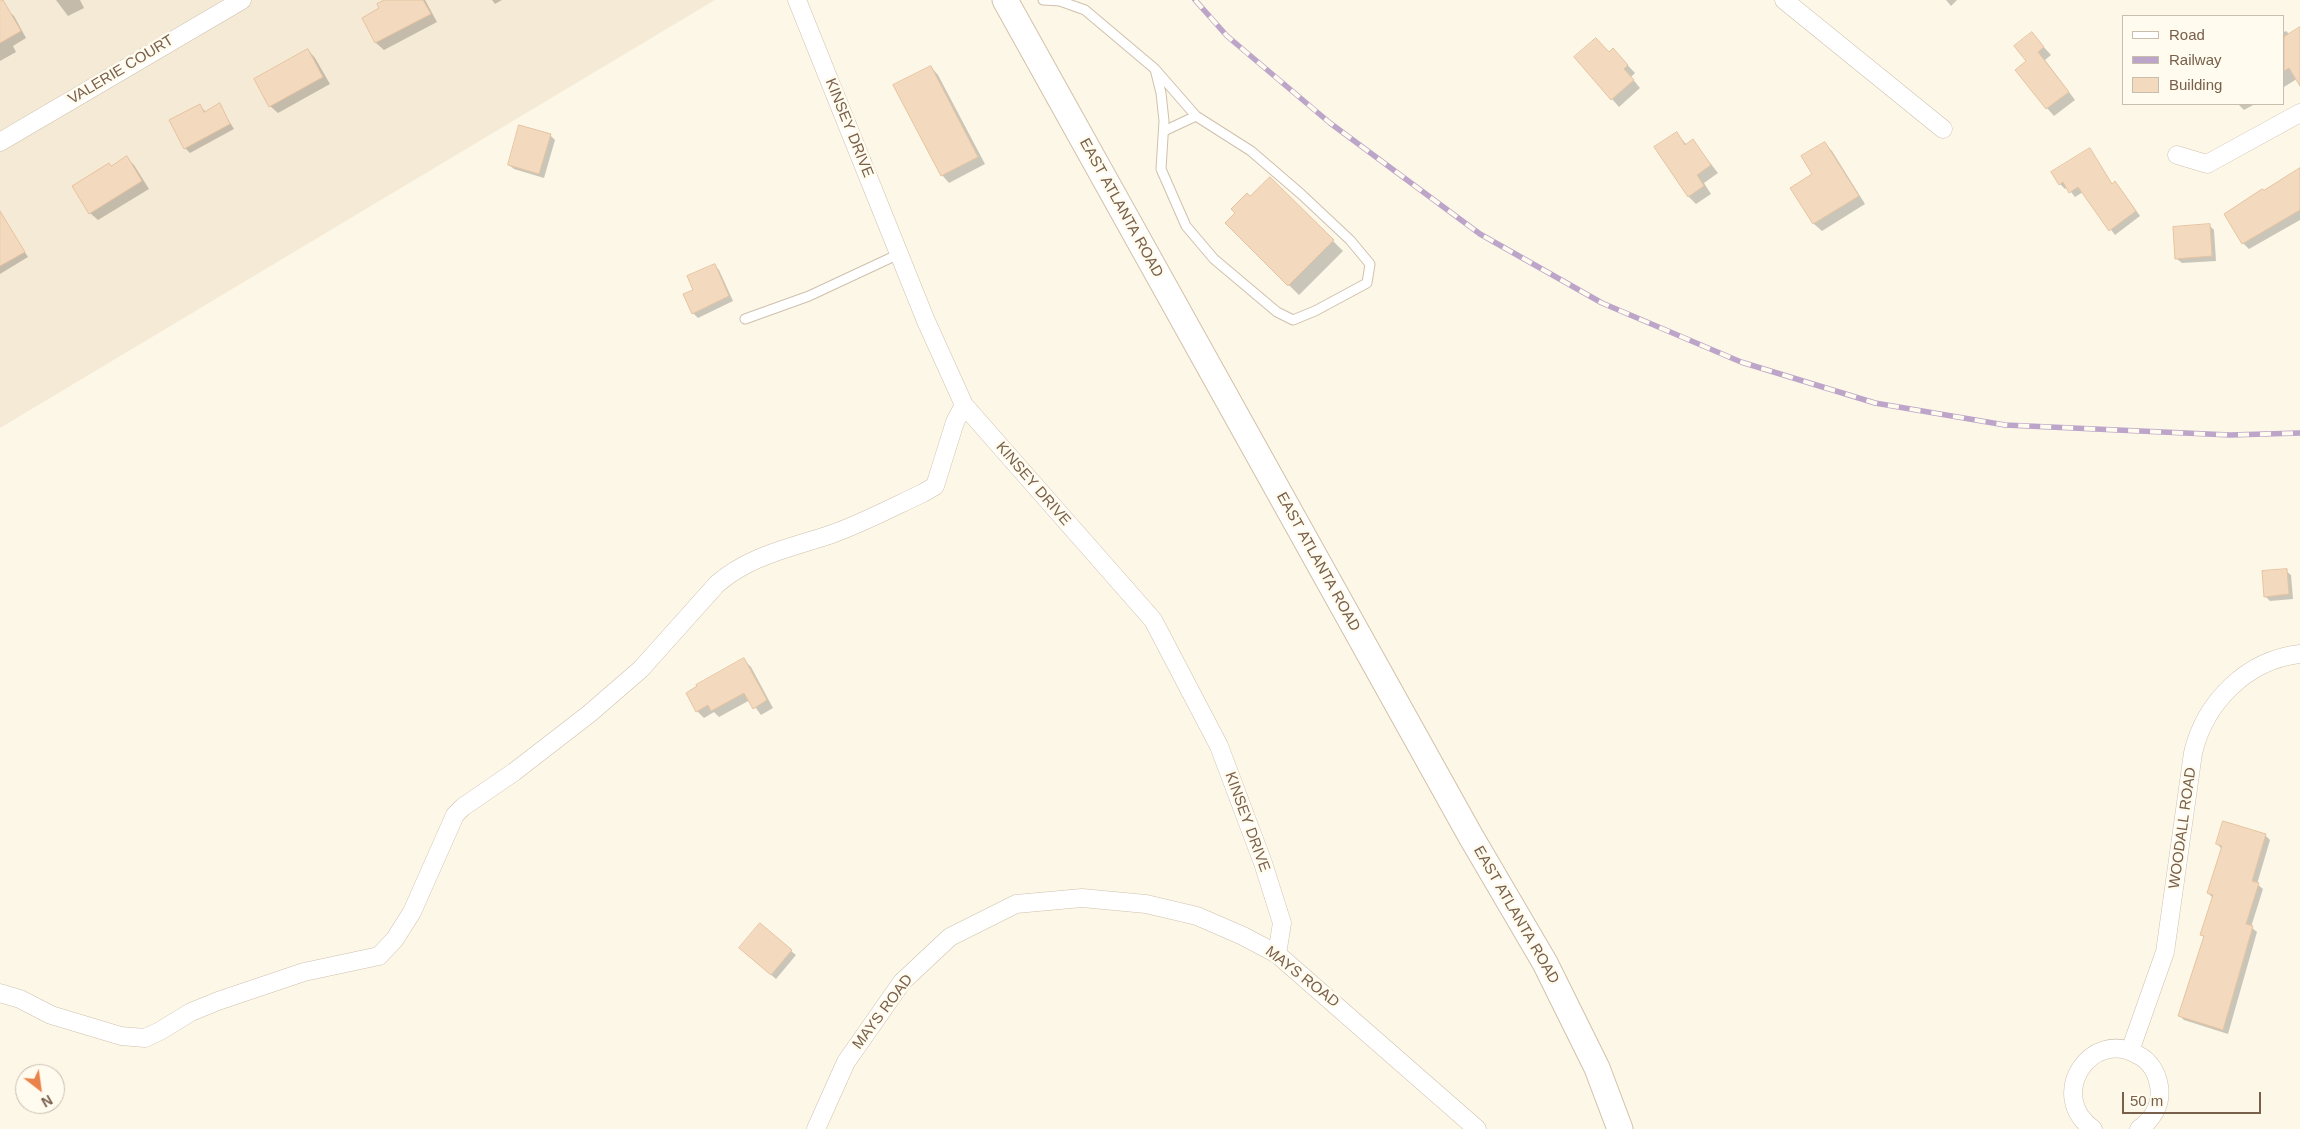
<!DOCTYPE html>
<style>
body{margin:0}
#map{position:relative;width:2300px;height:1129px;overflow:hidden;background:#fdf7e8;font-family:Arial,sans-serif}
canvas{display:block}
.legend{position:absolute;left:2122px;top:15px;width:162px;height:90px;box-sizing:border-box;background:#fffbef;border:1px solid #c9bdad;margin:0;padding:6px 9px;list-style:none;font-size:15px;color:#78604b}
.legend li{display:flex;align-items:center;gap:10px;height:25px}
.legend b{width:25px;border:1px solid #c9bdad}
.north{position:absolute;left:15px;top:1064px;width:50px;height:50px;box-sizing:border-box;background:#fffbef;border:1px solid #c9bdad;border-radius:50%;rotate:150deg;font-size:14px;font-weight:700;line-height:20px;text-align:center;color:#78604b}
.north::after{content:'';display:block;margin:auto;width:18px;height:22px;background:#e9824b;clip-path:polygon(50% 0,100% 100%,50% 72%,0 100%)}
.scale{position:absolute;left:2122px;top:1092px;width:139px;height:22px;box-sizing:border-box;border:2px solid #78604b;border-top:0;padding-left:6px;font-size:15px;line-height:18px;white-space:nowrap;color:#78604b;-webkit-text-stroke:4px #fffbef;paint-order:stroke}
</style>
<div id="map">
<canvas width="2300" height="1129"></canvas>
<ul class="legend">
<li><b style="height:6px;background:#fff"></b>Road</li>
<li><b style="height:6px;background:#bca5c8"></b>Railway</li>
<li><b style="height:14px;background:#f3dabf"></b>Building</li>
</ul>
<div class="north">N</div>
<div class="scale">50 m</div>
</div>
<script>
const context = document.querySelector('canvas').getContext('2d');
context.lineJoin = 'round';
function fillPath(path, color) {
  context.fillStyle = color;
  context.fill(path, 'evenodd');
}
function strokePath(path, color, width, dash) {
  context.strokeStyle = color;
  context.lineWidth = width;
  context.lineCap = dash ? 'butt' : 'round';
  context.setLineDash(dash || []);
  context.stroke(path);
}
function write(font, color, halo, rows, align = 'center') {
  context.font = font + ' Arial,sans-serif';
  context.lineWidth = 5;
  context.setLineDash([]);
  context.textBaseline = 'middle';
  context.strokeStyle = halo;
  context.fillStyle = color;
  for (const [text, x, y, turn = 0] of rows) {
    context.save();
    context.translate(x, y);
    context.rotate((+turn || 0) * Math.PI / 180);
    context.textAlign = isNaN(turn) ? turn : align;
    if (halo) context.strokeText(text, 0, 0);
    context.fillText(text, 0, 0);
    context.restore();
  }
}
const residential = new Path2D(`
 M0,0h715l-715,428z`);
const shadow = new Path2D(`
 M56,0h24l4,8 -16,8z
 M388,0h37l12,22 -53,28 -8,-7 -13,-25 18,-9z
 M492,0h10l-7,4z
 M1946,0h11l-6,6z
 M7,10l7,6 12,22 -13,8 3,6 -16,9v-47z
 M2286,31l4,4 10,-4v46l-16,10v-55z
 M2032,34l19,21 -6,5 30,40 -21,16 -7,-8 -19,-46z
 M308,50l7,8 15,26 -52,29 -8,-7z
 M1609,53l11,4 15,16 -4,4 9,11 -21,19 -7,-8z
 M931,67l7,8 47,89 -36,19 -7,-8z
 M2238,104h17l-11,6z
 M219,105l15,24 -44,24 -5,-5 15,-42 6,6z
 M1676,133l11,12 6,-4 25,32 -14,10 7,11 -15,10 -7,-7 -33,-50z
 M550,135l5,5 -11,38 -30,-9 -5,-4z
 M1824,143l8,8 33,53 -43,27 -8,-7 -22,-35 22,-15z
 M2090,150l23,35 2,-2 5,5 20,28 -25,19 -32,-43 -8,5 -8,-10 -2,2 -5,-5z
 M127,158l7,7 15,24 -51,31 -8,-7 21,-46z
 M2300,170v50l-51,29 -6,-6 21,-51z
 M1270,178l73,73 -44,44 -73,-72z
 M2209,225l5,5 2,31 -34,2 -5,-4z
 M9,228l19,29 -28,17v-41z
 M714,265l5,5 14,31 -35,17 -5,-5 2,-22z
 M2286,571l5,4 2,24 -23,2 -5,-5z
 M744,660l7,7 22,41 -12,7 -11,-15 -31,17 -5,-5 -10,6 -7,-7z
 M2265,835l5,5 -13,44 6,5 -12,38 6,5 -29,102 -44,-14 -4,-4 24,-78 -2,-3 11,-37 -5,-5 14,-44 -5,-5z
 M791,951l5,4 -20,24 -31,-26z`);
const building = new Path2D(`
 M0,0h3l18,31 -21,12z
 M385,0h38l8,14 -56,29 -13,-25 17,-10 -2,-4z
 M2300,27v59l-11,-18 -5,3v-34z
 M2032,32l12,15 -6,5 31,40 -23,17 -31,-39 11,-9 -12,-15z
 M1596,38l13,14 4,-4 15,17 -4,4 10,11 -23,20 -37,-43z
 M308,49l15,28 -54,30 -15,-28z
 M931,66l47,91 -37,19 -48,-91z
 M220,103l10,21 -46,25 -15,-29 31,-16 4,8z
 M519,125l32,9 -12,40 -31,-9z
 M1677,132l8,13 8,-6 18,26 -14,10 7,11 -16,11 -34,-50z
 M1825,142l34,54 -46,28 -23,-36 22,-14 -11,-18z
 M2090,148l22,36 3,-3 21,30 -27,20 -31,-44 -9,6 -6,-11 -4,3 -8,-13z
 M127,156l15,25 -53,33 -17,-28 37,-23 2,3z
 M2300,168v42l-58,34 -18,-30 38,-25 2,1z
 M1270,177l64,63 -46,46 -63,-63 10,-10 -4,-4 16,-16 3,3z
 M0,211l25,41 -25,14z
 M2210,224l2,32 -37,3 -2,-32z
 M715,264l14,32 -37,18 -9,-20 10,-4 -6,-14z
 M2287,569l2,25 -25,3 -2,-26z
 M744,658l23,42 -14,9 -9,-16 -33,18 -3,-6 -12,7 -10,-19 11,-7 -1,-1z
 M2223,821l43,13 -14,47 7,2 -13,41 7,2 -30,104 -45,-14 26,-80 -4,-1 13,-40 -6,-2 15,-47 -6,-2z
 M760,923l32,27 -21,25 -32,-27z`);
const lane = new Path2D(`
 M1043,0l17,1 25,9 70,59 41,47 55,35 50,43 49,46 20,24 -3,19 -52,28 -22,9 -16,-8 -63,-53 -28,-33 -25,-57 3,-48 -3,-28 -6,-24
 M1164,131l32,-15
 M745,319l64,-23 90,-42`);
const street = new Path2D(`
 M797,0l129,321 38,84 189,215 66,126 44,117 19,60 -5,31
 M1784,0l159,129
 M0,142l242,-142
 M2177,155l30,9 93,-51
 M0,993l20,6 31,16 70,21 24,2 15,-7 31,-19 27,-11 86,-29 75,-16 16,-17 17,-27 43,-97 8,-8 51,-35 75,-58 52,-45 76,-85c33,-29 74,-36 115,-50 31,-11 61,-27 91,-41l12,-7 20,-64 9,-17
 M2130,1051l35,-99 28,-199c12,-51 54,-93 107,-99
 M816,1129l30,-67 56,-80 48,-45 66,-33 66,-6 64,6 51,12 46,20 34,18 200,175
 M2093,1129c-47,-33 -2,-102 45,-74 12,6 19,18 21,31 3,18 -6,33 -20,43`);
const secondary = new Path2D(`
 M1005,0l465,835 75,128 52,105 23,61`);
const rail = new Path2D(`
 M1195,0l32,36 103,87 150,111 122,69 139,59 134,41 130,22 225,10 70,-2`);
const streetNames = [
 ["VALERIE COURT",121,70,-31],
 ["KINSEY DRIVE",849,128,68],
 ["EAST ATLANTA ROAD",1121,208,61],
 ["KINSEY DRIVE",1033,484,49],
 ["EAST ATLANTA ROAD",1318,562,61],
 ["KINSEY DRIVE",1247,822,70],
 ["WOODALL ROAD",2183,828,-82],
 ["EAST ATLANTA ROAD",1516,915,60],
 ["MAYS ROAD",1302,977,38],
 ["MAYS ROAD",883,1012,-53]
];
fillPath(residential, '#f5ead6');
fillPath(shadow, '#0003');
fillPath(building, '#f3dabf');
strokePath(building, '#e6c39f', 1);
strokePath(lane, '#cfc0ad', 11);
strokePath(street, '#cfc0ad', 19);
strokePath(secondary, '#d2c1aa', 27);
strokePath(lane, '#fff', 9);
strokePath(street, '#fff', 18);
strokePath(secondary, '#fff', 25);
strokePath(rail, '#bca5c8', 5.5);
strokePath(rail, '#fffbef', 4, [11]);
write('15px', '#78604b', '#fffbef', streetNames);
</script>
